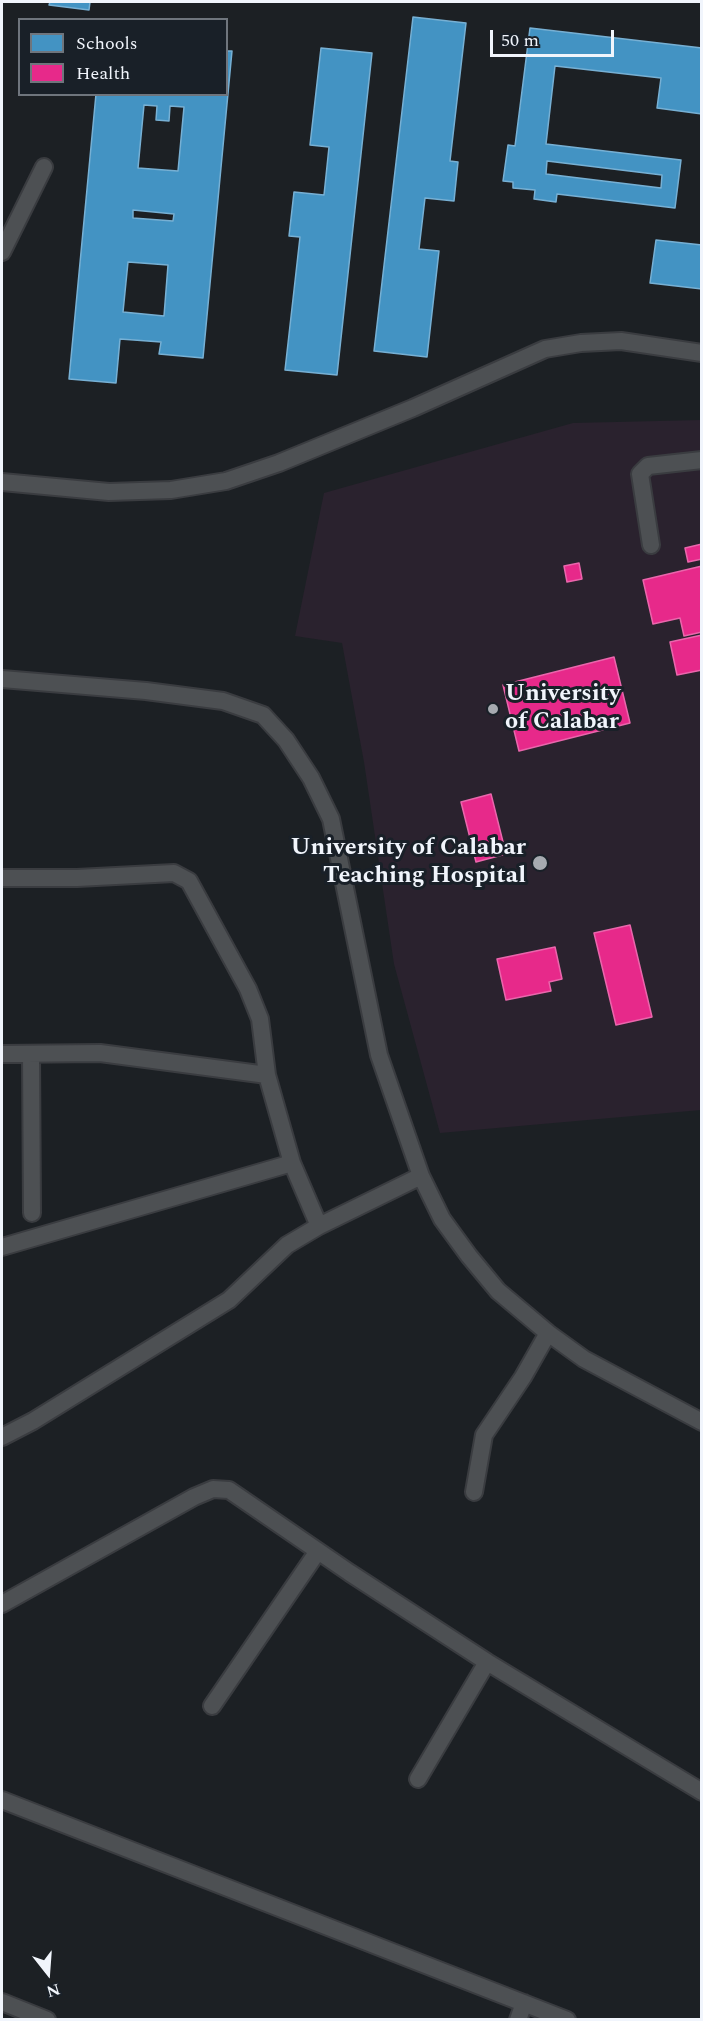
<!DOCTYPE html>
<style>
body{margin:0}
#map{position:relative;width:703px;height:2021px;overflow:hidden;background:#1c2024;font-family:Spectral,serif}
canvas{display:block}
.frame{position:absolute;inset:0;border:3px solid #f1f5fc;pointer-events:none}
.legend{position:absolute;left:18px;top:18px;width:210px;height:78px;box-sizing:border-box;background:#192028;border:2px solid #6f757d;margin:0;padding:8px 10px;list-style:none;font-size:18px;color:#f1f5fc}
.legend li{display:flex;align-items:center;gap:12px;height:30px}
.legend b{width:30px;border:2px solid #6f757d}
.north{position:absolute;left:18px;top:1943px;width:60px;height:60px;-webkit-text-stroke:4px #192028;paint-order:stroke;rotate:163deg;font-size:16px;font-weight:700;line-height:24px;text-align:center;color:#f1f5fc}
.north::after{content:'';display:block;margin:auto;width:21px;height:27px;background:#f1f5fc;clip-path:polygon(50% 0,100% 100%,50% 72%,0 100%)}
.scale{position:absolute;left:490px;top:30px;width:124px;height:27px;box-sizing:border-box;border:3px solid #f1f5fc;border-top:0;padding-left:8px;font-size:18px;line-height:21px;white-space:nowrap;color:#f1f5fc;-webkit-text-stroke:4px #192028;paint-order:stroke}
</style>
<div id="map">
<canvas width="703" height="2021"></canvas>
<div class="frame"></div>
<ul class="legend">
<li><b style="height:16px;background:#4393c3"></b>Schools</li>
<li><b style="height:16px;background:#e7298a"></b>Health</li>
</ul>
<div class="north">N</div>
<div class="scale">50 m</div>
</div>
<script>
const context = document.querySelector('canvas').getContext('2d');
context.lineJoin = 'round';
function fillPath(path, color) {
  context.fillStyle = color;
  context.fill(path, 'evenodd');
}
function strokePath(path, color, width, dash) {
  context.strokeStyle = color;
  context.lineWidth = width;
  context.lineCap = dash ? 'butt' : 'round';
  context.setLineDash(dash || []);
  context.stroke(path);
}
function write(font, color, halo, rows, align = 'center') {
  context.font = font + ' Spectral,serif';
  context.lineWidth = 6;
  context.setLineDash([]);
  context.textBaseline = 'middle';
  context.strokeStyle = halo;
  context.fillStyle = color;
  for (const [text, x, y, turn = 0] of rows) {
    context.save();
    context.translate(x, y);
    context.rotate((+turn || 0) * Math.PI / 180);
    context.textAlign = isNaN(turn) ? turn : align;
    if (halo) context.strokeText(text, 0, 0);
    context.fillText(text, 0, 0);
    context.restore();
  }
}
const medical = new Path2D(`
 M701,420v690l-261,23 -46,-169 -30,-202 -22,-119 -47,-7 29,-143 249,-70z`);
const schools = new Path2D(`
 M50,2h40l-1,8 -40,-5z
 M413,17l53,6 -16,138 8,1 -4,39 -29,-3 -6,51 20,2 -12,106 -53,-6z
 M530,28l172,20v66l-45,-6 4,-30 -106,-12 -9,78 135,16 -6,48 -118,-14 -1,8 -22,-3 1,-9 -22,-2v-6l-10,-1 5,-36 7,1zM547,161l115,14 -1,13 -115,-14z
 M321,48l51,5 -35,322 -52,-5 15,-133 -11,-1 5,-44 30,3 5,-48 -19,-2z
 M226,51h6l-29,307 -44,-4 2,-12 -41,-3 -4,44 -47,-4 27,-285h130zM144,105l13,1 -1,14 13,1 1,-15 14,1 -6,64 -40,-3zM133,210l41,4 -1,7 -40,-3zM128,262l40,3 -4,51 -41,-4z
 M656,240l46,5v44l-52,-6z`);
const health = new Path2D(`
 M702,544v15l-14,3 -3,-14z
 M579,563l3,16 -15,3 -3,-16z
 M702,566v66l-18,4 -4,-18 -27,6 -10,-44z
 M702,635v35l-25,5 -7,-33z
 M614,657l16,66 -111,28 -16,-66z
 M491,794l15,60 -30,8 -15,-60z
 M630,925l22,92 -36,8 -22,-92z
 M555,947l7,32 -13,3 2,9 -45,9 -9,-41z`);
const minor = new Path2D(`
 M2,252l42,-85
 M2,482l107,10 62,-2 55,-9 53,-18 134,-55 132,-59 36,-6 40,-2 81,12
 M651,545l-11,-71 8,-8 54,-6
 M2,679l144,12 77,10 40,14 23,25 25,38 20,41 48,236 42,121 21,43 27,37 29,35 50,42 36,26 118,63
 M2,878h75l97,-5 15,8 59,108 12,30 7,56 25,88 27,63
 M2,1054l98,-1 167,22
 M31,1054l1,159
 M2,1247l290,-84
 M2,1437l31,-16 196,-121 58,-55 32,-19 102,-50
 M474,1492l10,-57 39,-58 25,-44
 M2,1604l192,-107 19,-8 16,1 121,83 137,89 215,130
 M212,1706l106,-155
 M418,1779l69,-117
 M2,1800l565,220
 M2,2002l45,18
 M518,2020l6,-17`);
const markers = [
 [493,709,6,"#a6aab0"],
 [540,863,8,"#a6aab0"]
];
const poiNames = [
 ["University",505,695],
 ["of Calabar",505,723],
 ["University of Calabar",526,849,"right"],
 ["Teaching Hospital",526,877,"right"]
];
fillPath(medical, '#2a222e');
fillPath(schools, '#4393c3');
strokePath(schools, '#77b0d4', 1.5);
fillPath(health, '#e7298a');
strokePath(health, '#ea66ac', 1.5);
strokePath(minor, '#3a3c40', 20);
strokePath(minor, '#4d5053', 16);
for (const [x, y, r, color] of markers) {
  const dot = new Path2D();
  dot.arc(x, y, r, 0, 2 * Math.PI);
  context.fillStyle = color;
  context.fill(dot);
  strokePath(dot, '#192028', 2);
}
write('bold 24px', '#f1f5fc', '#192028', poiNames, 'left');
</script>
